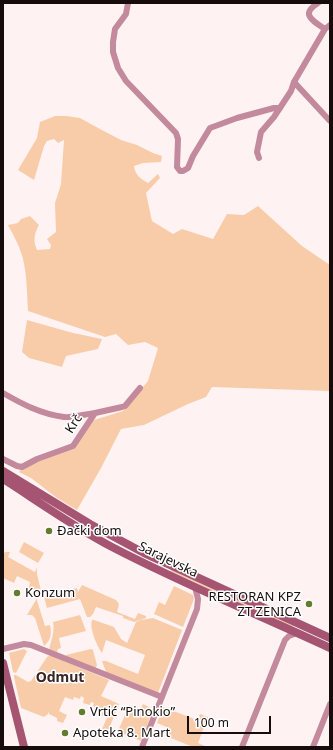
<!DOCTYPE html>
<meta charset="utf-8">
<style>
body{margin:0}
#map{position:relative;width:333px;height:750px;overflow:hidden;background:#fff2f2;font-family:"Noto Sans",sans-serif}
canvas{display:block}
.frame{position:absolute;inset:0;border:4px solid #160c0c;pointer-events:none}
.scale{position:absolute;left:187px;top:716px;width:84px;height:18px;box-sizing:border-box;border:2px solid #160c0c;border-top:0;padding-left:5px;font-size:12px;line-height:14px;white-space:nowrap;color:#160c0c;-webkit-text-stroke:3px #fff;paint-order:stroke}
</style>
<div id="map">
<canvas width="333" height="750"></canvas>
<div class="frame"></div>
<div class="scale">100 m</div>
</div>
<script>
const context = document.querySelector('canvas').getContext('2d');
context.lineJoin = 'round';
function fillPath(path, color) {
  context.fillStyle = color;
  context.fill(path, 'evenodd');
}
function strokePath(path, color, width, dash) {
  context.strokeStyle = color;
  context.lineWidth = width;
  context.lineCap = dash ? 'butt' : 'round';
  context.setLineDash(dash || []);
  context.stroke(path);
}
function write(font, color, halo, rows, align = 'center') {
  context.font = font + ' "Noto Sans",sans-serif';
  context.lineWidth = 3;
  context.setLineDash([]);
  context.textBaseline = 'middle';
  context.strokeStyle = halo;
  context.fillStyle = color;
  for (const [text, x, y, turn = 0] of rows) {
    context.save();
    context.translate(x, y);
    context.rotate((+turn || 0) * Math.PI / 180);
    context.textAlign = isNaN(turn) ? turn : align;
    if (halo) context.strokeText(text, 0, 0);
    context.fillText(text, 0, 0);
    context.restore();
  }
}
const green = new Path2D(`
 M55,116h11l14,2 20,11 21,11 16,5 16,8 9,3 -1,6 -18,1 -9,3c1,9 7,13 14,17l10,-9 2,4 -14,15 6,28 21,13 9,-5 31,10 14,-25 17,1 14,-9 44,40 28,19v126l-118,-4 -6,10 -18,7 -44,21 -23,4 -20,39 -24,42 -20,-12 -26,-20 -12,-6 2,-3 13,-7 40,-15 20,-27 29,-9 25,-30 10,-33 -13,-6 -17,3 -12,-11 -11,3 -77,-26c-1,-17 -1,-35 -5,-52 -3,-12 -9,-23 -15,-34l10,-2 3,-4 9,-3 9,9c-5,9 -6,16 -2,25l13,-1 1,-4 -4,-6 9,-7 -1,-29 6,-19 3,-44 -6,3 -4,-4 -7,2 -3,5 -10,34 -16,-10 19,-32 3,-16z
 M27,320l46,13 29,6 -4,10 -32,7 -4,11 -33,-9 -7,-6z
 M24,542l20,11 -6,10 -19,-11z
 M5,552h5l-2,5 27,15 2,-5v7l4,17 -6,3 10,32 5,-1c2,9 1,15 -6,21l-9,-28 -3,-3h-5l9,-15 -2,-9 -5,-3 1,-6 -13,-6 -3,7 -11,-5v-23z
 M170,569h4l122,58 -11,-3 -113,-52z
 M82,585l34,15c5,5 2,6 1,12l18,7 3,-6 8,3v2l-12,4 -11,-4v-2l-27,-9 -3,7 -3,3h-3l-7,-18 -33,9 -3,-11 33,-9 1,4z
 M174,586l19,9 1,4 -11,28 -29,-13 5,-12 6,3z
 M80,615l6,16 -27,7 2,10 -3,1 -1,3 1,1 -9,-3c2,-10 6,-18 4,-28z
 M153,618l29,12 -24,63 -52,-21 -4,-11h4l32,13 7,-19 -39,-15 -4,13c-5,-7 -13,-25 -10,-33h2l20,7 7,12 6,4 9,-21 5,-2z
 M24,649l3,2 -11,22 -3,-1 -4,-19z
 M91,649l2,1 4,15 -2,4 -29,-12v-2l4,-1z
 M50,655l59,25 -8,16 18,8 -11,27 -6,-2 5,-11 -6,-3 2,-5 -10,-4 1,-3 -3,-1 -1,3 -7,-2 1,-5 -3,-2 -1,3 -6,-2 -1,3 -8,-3 -6,14 8,4 -4,8 -6,-2v-3l-8,-4 -1,-3v3l-4,3 -23,-9 -7,-31v-2h2l12,7 3,-1 16,-24z
 M143,704l8,4 2,2 -12,31 -23,-10 7,-16 6,-3 -4,-2 2,-5 11,5z
 M163,707l34,13 3,-6 8,3 -10,26 7,3v1h-12l-27,-11 3,-8 -12,-5z`);
const street = new Path2D(`
 M128,3l-2,11 -11,15 -2,13v10l5,16 8,13 50,52 2,6 -1,28 3,4h3l5,-3 5,-12 17,-28 27,-10 37,-10h6
 M318,3c-3,2 -9,6 -9,10 -1,6 12,13 16,16
 M294,82l36,39
 M259,158l-2,-6 4,-20 13,-15 17,-26 3,-9 31,-53 5,-4
 M3,393c19,11 38,21 61,24 8,1 22,-3 31,-4l-22,33 -36,13 -15,8 -5,-1 -14,-7
 M95,413l27,-6 3,-1 15,-18
 M3,649l21,-5 7,1 131,52
 M142,747l55,-138 1,-10 -3,-12
 M242,747l43,-107 4,-4 8,-3
 M313,747l17,-43`);
const secondary = new Path2D(`
 M3,471l87,53 54,29 186,85
 M3,479c36,23 71,48 109,68 71,37 145,67 218,101
 M3,663l21,84`);
const markers = [
 [49,531,4,"#657c2e"],
 [17,593,4,"#657c2e"],
 [309,604,4,"#657c2e"],
 [82,712,4,"#657c2e"],
 [65,733,4,"#657c2e"]
];
const streetNames = [
 ["Krč",74,424,-57],
 ["Sarajevska",168,560,26]
];
const poiNames = [
 ["Đački dom",57,531],
 ["Konzum",25,593],
 ["RESTORAN KPZ",301,597,"right"],
 ["ZT ZENICA",301,612,"right"],
 ["Vrtić “Pinokio”",90,712],
 ["Apoteka 8. Mart",73,733]
];
const neighbourhoodNames = [
 ["Odmut",60,678]
];
fillPath(green, '#f8cca9');
strokePath(street, '#c38a9d', 6);
strokePath(secondary, '#a55572', 8);
for (const [x, y, r, color] of markers) {
  const dot = new Path2D();
  dot.arc(x, y, r, 0, 2 * Math.PI);
  context.fillStyle = color;
  context.fill(dot);
  strokePath(dot, '#fff', 1.5);
}
write('13px', '#160c0c', '#fff', streetNames);
write('13px', '#160c0c', '#fff', poiNames, 'left');
write('bold 14px', '#392323', '#fff', neighbourhoodNames);
</script>
